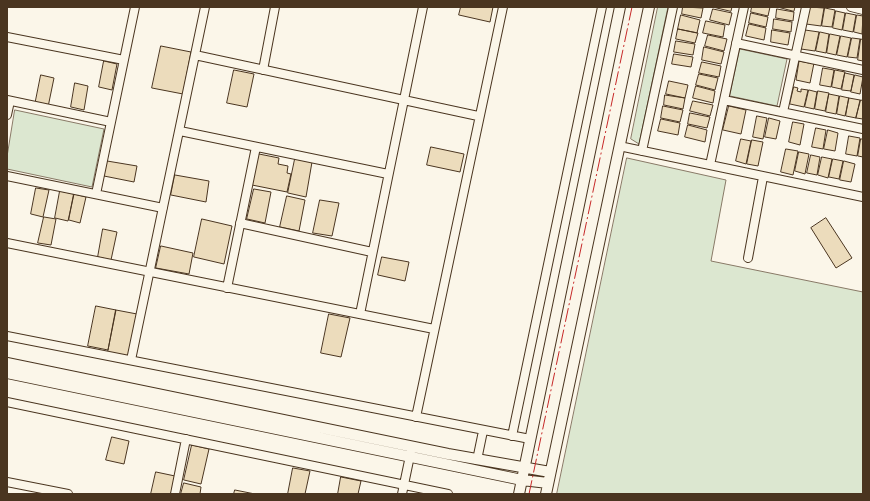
<!DOCTYPE html>
<style>
body{margin:0}
#map{position:relative;width:870px;height:501px;overflow:hidden;background:#fbf6e9;font-family:"Roboto Condensed",sans-serif}
canvas{display:block}
.frame{position:absolute;inset:0;border:8px solid #4a3520;pointer-events:none}
</style>
<div id="map">
<canvas width="870" height="501"></canvas>
<div class="frame"></div>
</div>
<script>
const context = document.querySelector('canvas').getContext('2d');
context.lineJoin = 'round';
function fillPath(path, color) {
  context.fillStyle = color;
  context.fill(path, 'evenodd');
}
function strokePath(path, color, width, dash) {
  context.strokeStyle = color;
  context.lineWidth = width;
  context.lineCap = dash ? 'butt' : 'round';
  context.setLineDash(dash || []);
  context.stroke(path);
}
const green = new Path2D(`
 M658,7h10l-29,137 -8,-5z
 M740,49l47,10 -10,47 -47,-10z
 M15,110l89,19 -12,58 -85,-18v-12z
 M627,158l99,22 -15,81 152,31v202h-306z`);
const building = new Path2D(`
 M461,7h32l-3,15 -31,-7z
 M683,7l20,1 -2,10 -19,-4z
 M713,7h19l-1,4z
 M752,7h18l-2,9 -17,-4z
 M778,7h17l-1,4z
 M810,7l14,1 -3,18 -15,-2z
 M825,8l10,2 -3,17 -10,-1z
 M713,9l19,4 -3,12 -19,-5z
 M777,9l17,3 -1,9 -17,-3z
 M836,11l9,2 -3,17 -9,-2z
 M751,13l17,4 -2,10 -17,-4z
 M846,13l10,2 -3,17 -10,-2z
 M681,15l19,5 -3,13 -19,-4z
 M857,15l6,1 -1,18 -8,-2z
 M774,19l18,3 -1,10 -18,-3z
 M706,21l19,4 -2,12 -20,-4z
 M749,24l17,4 -2,12 -18,-4z
 M678,29l20,4 -3,10 -19,-4z
 M772,30l18,3 -2,12 -17,-3z
 M805,30l14,2 -4,19 -14,-2z
 M820,32l9,2 -3,19 -10,-2z
 M830,34l10,2 -4,19 -9,-2z
 M708,35l19,4 -3,12 -19,-5z
 M841,36l10,2 -4,19 -10,-2z
 M852,38l8,1 -3,19 -9,-1z
 M861,39l2,1v21l-5,-1z
 M676,41l19,3 -2,11 -19,-3z
 M161,46l30,6 -8,42 -31,-6z
 M704,47l20,5 -3,12 -19,-4z
 M674,54l19,3 -2,10 -19,-3z
 M809,59l5,4 -4,20 -14,-3 3,-19 10,2z
 M104,61l13,3 -5,26 -13,-3z
 M702,62l19,4 -2,11 -20,-4z
 M823,68l11,2 -3,17 -11,-2z
 M234,70l20,4 -7,33 -20,-4z
 M835,70l10,2 -4,17 -9,-2z
 M845,73l9,2 -3,16 -9,-1z
 M699,74l19,4 -3,12 -19,-5z
 M41,75l13,3 -6,29 -13,-2z
 M855,75l8,2 -3,17 -9,-2z
 M669,81l19,4 -3,13 -19,-4z
 M75,83l13,3 -4,24 -13,-3z
 M696,86l19,5 -2,12 -20,-5z
 M794,87l4,1 -1,3 4,1v-3l7,1 -4,17 -14,-3z
 M809,90l8,2 -3,17 -9,-2z
 M818,91l11,2 -4,18 -10,-2z
 M829,94l10,2 -3,18 -10,-2z
 M665,95l20,3 -2,11 -19,-4z
 M840,96l9,2 -4,18 -8,-2z
 M849,98l11,2 -4,18 -10,-2z
 M861,100l2,1v18l-7,-1z
 M693,101l20,4 -3,11 -20,-5z
 M663,106l20,4 -3,12 -19,-4z
 M729,106l17,4 -5,24 -18,-4z
 M690,113l20,4 -3,11 -19,-4z
 M757,116l10,2 -4,21 -10,-2z
 M769,118l11,3 -4,18 -11,-2z
 M661,119l19,4 -2,12 -20,-4z
 M793,122l11,2 -4,21 -11,-3z
 M688,125l19,5 -2,12 -20,-5z
 M816,128l10,2 -3,19 -11,-2z
 M828,130l10,3 -3,18 -11,-2z
 M849,136l11,2 -3,18 -11,-2z
 M741,139l10,2 -5,23 -10,-3z
 M861,139h2v18l-5,-1z
 M752,140l11,2 -5,24 -11,-2z
 M431,147l33,7 -4,18 -33,-7z
 M786,149l12,2 -5,24 -12,-3z
 M799,152l10,2 -4,20 -10,-3z
 M259,154l20,4 -1,6 10,2 -1,7 4,1 -4,18 -35,-7z
 M811,155l9,2 -3,18 -10,-2z
 M822,157l10,2 -4,19 -10,-3z
 M295,159l17,3 -6,35 -18,-4z
 M833,159l10,2 -4,18 -10,-2z
 M107,161l30,5 -3,16 -30,-6z
 M844,161l11,3 -4,18 -11,-2z
 M175,175l34,6 -3,21 -35,-7z
 M36,188l13,2 -6,27 -12,-3z
 M254,189l17,3 -6,31 -18,-4z
 M60,191l14,3 -6,27 -13,-3z
 M74,194l12,3 -6,26 -11,-3z
 M287,196l18,4 -6,31 -19,-4z
 M320,200l19,3 -7,33 -19,-3z
 M44,217l12,2 -5,26 -13,-2z
 M826,218l26,40 -16,10 -25,-40z
 M202,219l30,7 -8,38 -30,-7z
 M103,229l14,3 -6,28 -13,-3z
 M161,246l32,7 -4,21 -33,-6z
 M382,257l27,5 -4,19 -27,-6z
 M96,306l20,4 -8,40 -20,-4z
 M116,310l21,4 -9,42 -20,-4z
 M329,314l21,4 -9,39 -20,-4z
 M112,437l17,4 -5,23 -18,-4z
 M192,445l17,4 -8,35 -17,-4z
 M293,468l17,3 -5,23h-17z
 M156,472l19,4 -4,18h-20z
 M341,477l20,4 -3,13h-20z
 M184,483l17,4 -1,7h-19z
 M235,490l20,4h-21z`);
const minor = new Path2D(`
 M851,7l12,3
 M7,37l117,23
 M736,43l127,27
 M195,55l283,61
 M263,70l12,-63
 M7,100l104,22
 M724,100l139,29
 M783,112l23,-105
 M7,115l3,-14
 M180,131l208,43
 M619,146l244,51
 M642,151l31,-144
 M710,165l34,-158
 M7,176l156,32
 M96,194l39,-187
 M240,223l132,29
 M7,243l427,86
 M748,258l15,-81
 M227,288l29,-141
 M360,314l63,-307
 M7,336l523,103
 M131,360l74,-353
 M7,402l441,92
 M416,417l87,-410
 M512,436l90,-429
 M477,460l6,-29
 M7,482l61,12
 M175,494l11,-55
 M402,494l9,-43`);
const tertiary = new Path2D(`
 M7,363l441,91 102,18
 M7,373l515,107 26,3
 M519,494l101,-487
 M546,494l103,-487`);
const power = new Path2D(`
 M529,494l103,-487`);
fillPath(green, '#dce7d0');
strokePath(green, '#887966', 1);
fillPath(building, '#ecdcbc');
strokePath(building, '#4a3520', 1);
strokePath(minor, '#4a3520', 10);
strokePath(tertiary, '#4a3520', 12);
strokePath(minor, '#fbf6e9', 8);
strokePath(tertiary, '#fbf6e9', 10);
strokePath(power, '#c62828', 1, [14, 3, 2, 3]);
</script>
